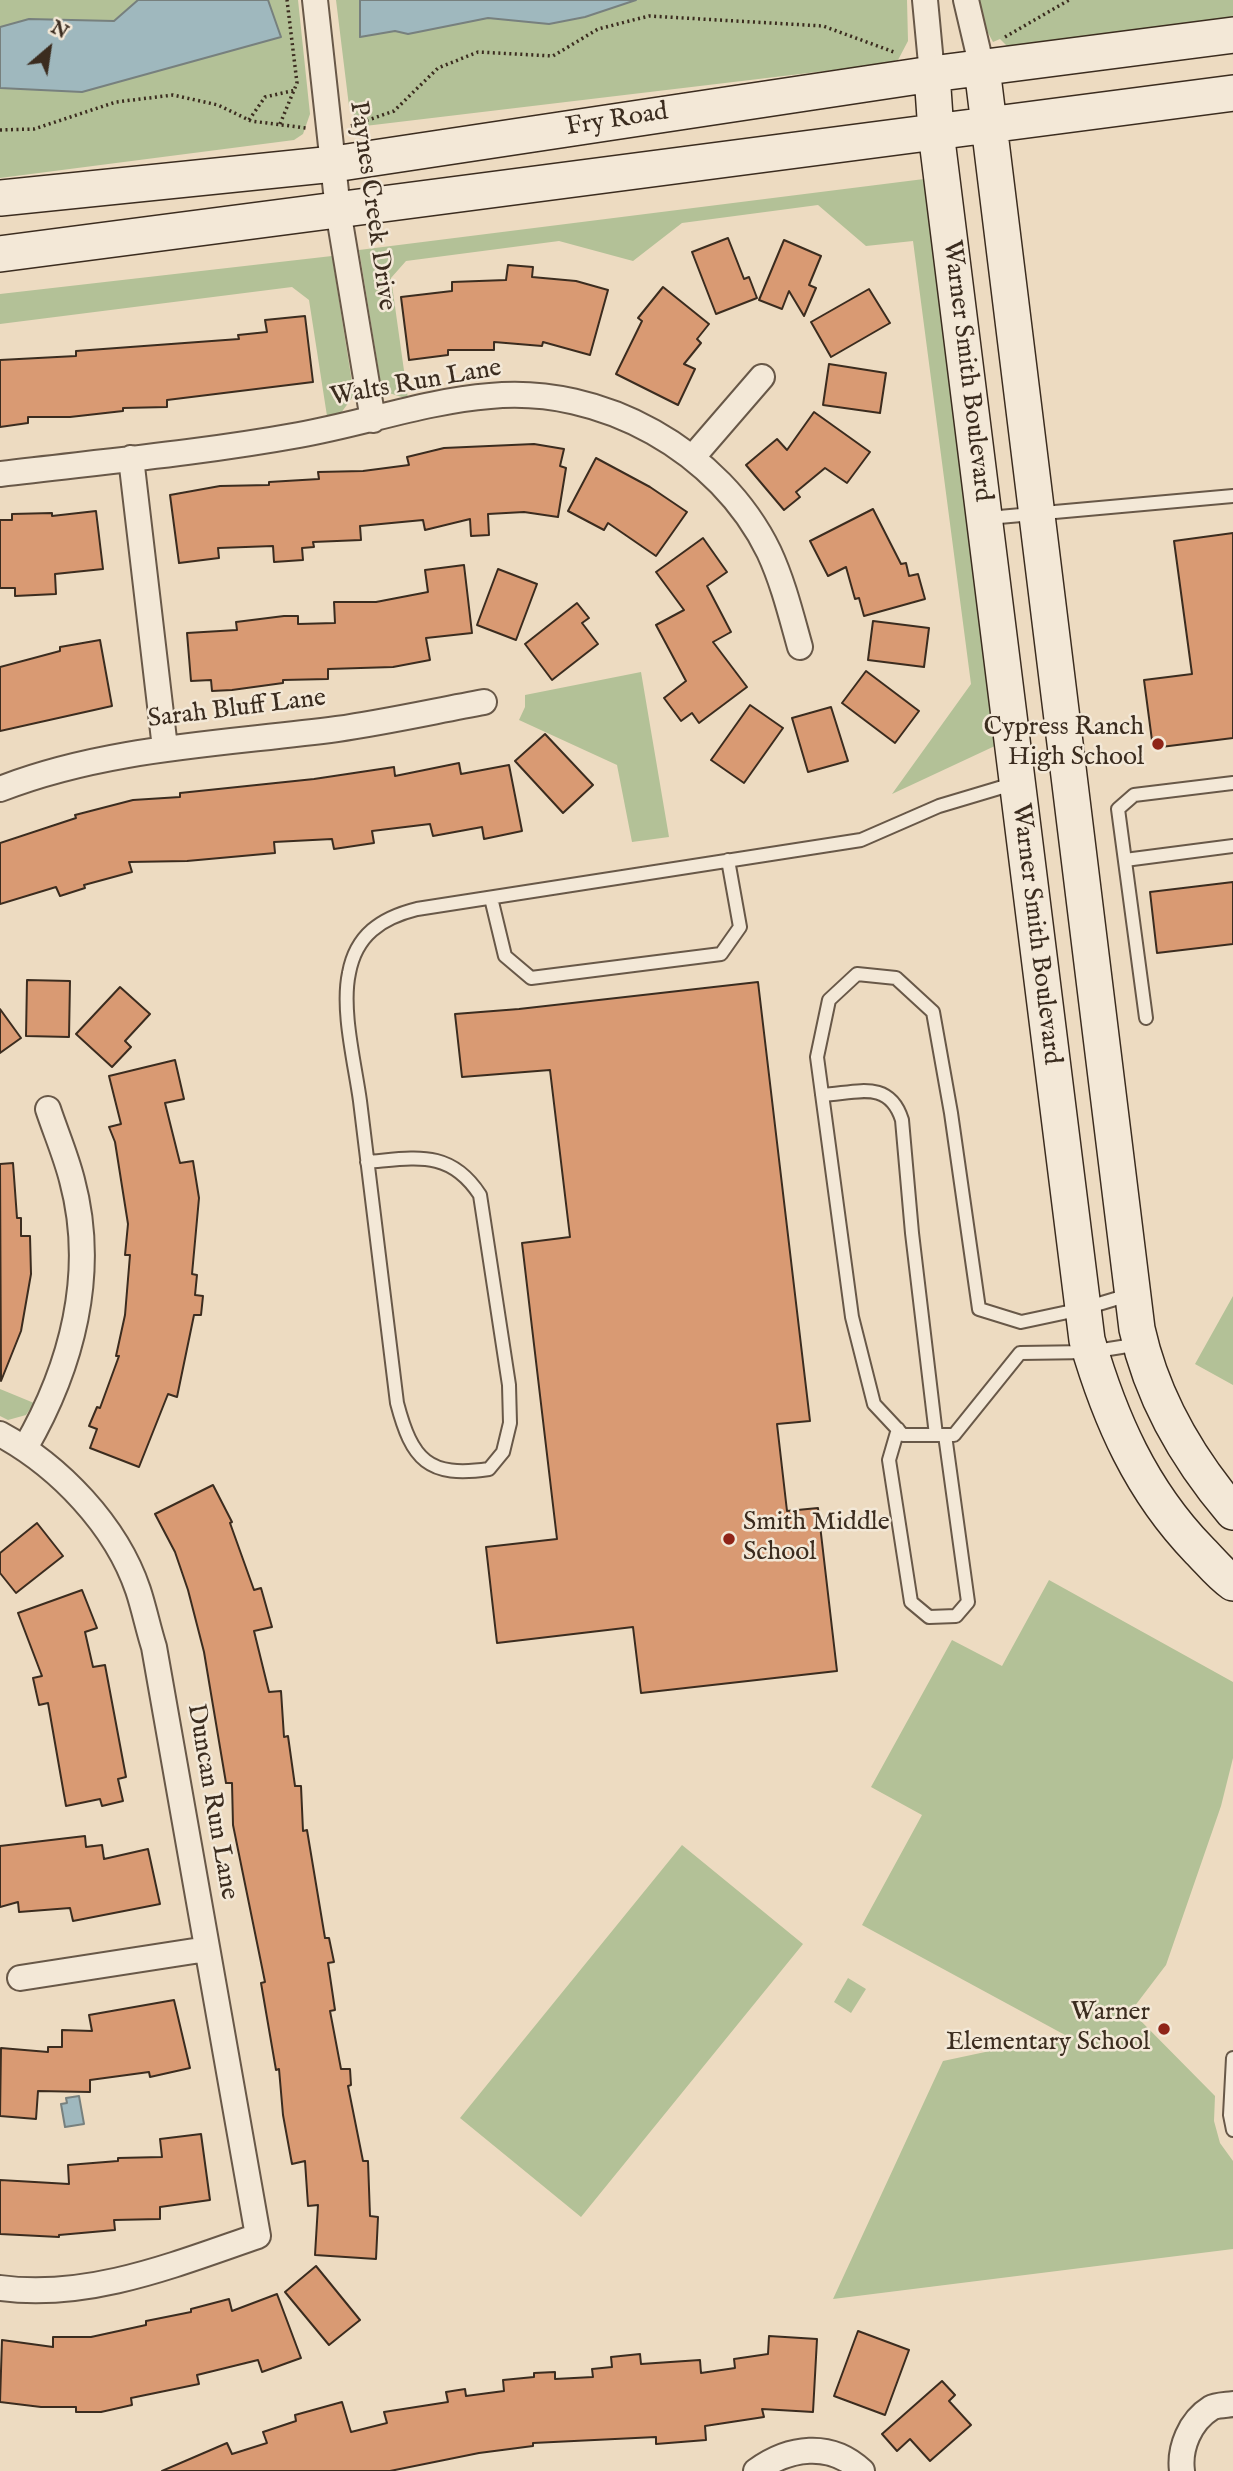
<!DOCTYPE html>
<style>
body{margin:0}
#map{position:relative;width:1233px;height:2471px;overflow:hidden;background:#eddbc1;font-family:"IM FELL English",serif}
canvas{display:block}
.north{position:absolute;left:14px;top:14px;width:70px;height:70px;-webkit-text-stroke:5px #f3e8d7;paint-order:stroke;rotate:29deg;font-size:19px;font-weight:700;line-height:28px;text-align:center;color:#3b2c1f}
.north::after{content:'';display:block;margin:auto;width:24px;height:32px;background:#3b2c1f;clip-path:polygon(50% 0,100% 100%,50% 72%,0 100%)}
</style>
<div id="map">
<canvas width="1233" height="2471"></canvas>
<div class="north">N</div>
</div>
<script>
const context = document.querySelector('canvas').getContext('2d');
context.lineJoin = 'round';
function fillPath(path, color) {
  context.fillStyle = color;
  context.fill(path, 'evenodd');
}
function strokePath(path, color, width, dash) {
  context.strokeStyle = color;
  context.lineWidth = width;
  context.lineCap = dash ? 'butt' : 'round';
  context.setLineDash(dash || []);
  context.stroke(path);
}
function write(font, color, halo, rows, align = 'center') {
  context.font = font + ' "IM FELL English",serif';
  context.lineWidth = 5;
  context.setLineDash([]);
  context.textBaseline = 'middle';
  context.strokeStyle = halo;
  context.fillStyle = color;
  for (const [text, x, y, turn = 0] of rows) {
    context.save();
    context.translate(x, y);
    context.rotate((+turn || 0) * Math.PI / 180);
    context.textAlign = isNaN(turn) ? turn : align;
    if (halo) context.strokeText(text, 0, 0);
    context.fillText(text, 0, 0);
    context.restore();
  }
}
const green = new Path2D(`
 M0,0h298l12,114 -7,20 -9,6 -294,38z
 M336,0h571l1,41 -10,19 -14,4 -519,62 -9,-7 -7,-13z
 M979,0h254v18l-225,29 -8,-8 -7,3 -7,-13z
 M924,179l73,566 -105,49 79,-110 -58,-443 -47,5 -48,-41 -136,18 -49,38 -74,-20 -153,20 -15,17 17,121 -22,-7 -5,-7 -22,-135z
 M332,256l22,139 -13,18 -14,3 -18,-116 -17,-13 -292,37v-30z
 M641,672l28,165 -37,5 -15,-77 -98,-45 6,-13v-12z
 M1233,1296v89l-38,-21z
 M0,1389l34,14 -8,12 -18,5 -8,-4z
 M1049,1580l184,102v76l-12,48 -55,159 -35,46 84,85 -1,25 6,22 13,18v88l-400,50 110,-238 122,-26 -203,-110 60,-110 -51,-28 81,-147 50,26z
 M682,1845l121,99 -222,273 -121,-99z
 M848,1978l18,11 -15,24 -17,-11z`);
const water = new Path2D(`
 M138,0h130l13,37 -199,55 -82,-4v-61l29,-8 85,2z
 M360,0h276l-51,17 -36,7 -61,-6 -80,16 -13,-3 -35,6z
 M79,2096l5,28 -19,3 -4,-23 6,-1 -1,-5z`);
const building = new Path2D(`
 M728,238l16,41 5,-2 8,21 -41,16 -24,-62z
 M784,240l37,16 -12,29 7,3 -12,28 -15,-25 -7,18 -23,-9z
 M508,265l25,2 -1,10 44,4 32,9 -18,65 -47,-13 -1,4 -48,-4v8h-46v5l-39,5 -8,-63 51,-6v-9l54,-2z
 M663,287l46,37 -12,15 4,4 -17,21 11,5 -17,36 -62,-31 26,-53 -4,-3z
 M869,289l21,34 -59,34 -20,-35z
 M305,316l8,66 -146,18v7l-44,1v3l-53,6h-42v6l-28,4v-67l76,-4v-5l163,-12 -1,-4 29,-3 -2,-12z
 M829,364l57,9 -6,40 -57,-8z
 M814,412l56,40 -23,31 -22,-15 -29,24 4,5 -16,13 -38,-45 31,-26 10,11z
 M534,444l30,5 -4,17 6,2 -8,49 -34,-5 -36,2 1,21 -18,1 -1,-17 -45,11 -2,-10 -63,6 1,14 -48,2 1,5 -12,1 1,12 -29,2 -1,-16 -55,2 1,10 -40,5 -9,-68 50,-9 49,-1v-3l50,-3 -1,-7 45,-1 46,-6 -2,-8 37,-9z
 M596,458l54,29 37,25 -31,44 -48,-33 -4,7 -36,-19z
 M873,509l28,55 5,-1 3,13 9,-2 7,25 -61,17 -5,-18 -4,1 -9,-32 -18,9 -18,-35z
 M96,511l7,58 -48,5 1,20 -41,2v-8h-15v-68h12v-6l40,-1v3z
 M1233,533v205l-80,10 -9,-68 48,-6 -18,-133z
 M703,538l24,34 -20,14 24,46 -18,10 34,45 -48,36 -7,-10 -11,8 -17,-23 22,-17 -30,-56 28,-15 -28,-38z
 M464,565l8,68 -46,5 4,22 -37,7 -65,2v10l-45,1v3l-51,7 -20,1 -1,-11 -20,1 -4,-48 50,-3 -1,-8 48,-6h14v8l37,-1 -1,-21h42l52,-10 -3,-22z
 M498,569l39,15 -21,56 -39,-15z
 M577,603l12,15 -7,5 16,21 -46,36 -27,-36z
 M873,621l56,7 -5,39 -56,-7z
 M100,640l12,66 -112,25v-64l60,-16v-4z
 M866,671l53,40 -24,32 -53,-40z
 M750,705l33,23 -39,55 -33,-23z
 M831,707l17,54 -40,11 -16,-54z
 M545,734l48,51 -30,28 -48,-52z
 M459,763l2,11 48,-9 13,66 -38,8 -2,-12 -49,9 -3,-12 -58,7 2,12 -40,6 -2,-10 -58,3 1,11 -88,8 -58,1 3,10 -48,13 1,3 -25,8 -4,-9 -56,17v-61l76,-25 -1,-3 58,-15 47,-3v-4l134,-14 80,-12 1,9z
 M1233,882v62l-76,9 -7,-61z
 M27,980l43,1 -1,56 -43,-1z
 M758,982l52,439 -33,3 10,87 31,-3 19,163 -196,22 -8,-66 -136,16 -11,-96 71,-8 -35,-296 48,-6 -20,-167 -88,7 -7,-63 64,-5z
 M120,987l30,27 -25,27 6,6 -19,20 -36,-33z
 M0,1009l21,29 -21,15z
 M175,1060l9,39 -19,4 15,60 13,-2 6,37 -7,76 5,1 -2,20 8,1 -2,19h-7l-17,82 -9,-3 -29,73 -49,-19 7,-19 -8,-3 8,-19 3,1 19,-52h-3l9,-41 5,-60h-5l3,-31 -13,-82 -6,-15 12,-3 -12,-48z
 M13,1163l4,55h4v18h9l1,38 -10,57 -20,50 -1,-217z
 M213,1485l19,37 -2,1 24,67 7,-2 11,39 -18,4 15,61 12,-1 3,46 4,-1 7,50h6l2,45 4,-1 18,108h4l5,24 -6,1 7,47 -5,1 11,58h9l1,16 -3,1 15,75h5l2,55 8,1 -2,42 -61,-4 3,-50 -10,1 -3,-45 -13,3 -9,-49 -4,-46 -3,1 -15,-87 4,-1 -32,-157 -1,-42h-6l-22,-131 -16,-62 -13,-38 -20,-38z
 M37,1523l26,33 -47,37 -16,-20v-20z
 M82,1590l15,38 -12,4 8,35 12,-2 21,112 -8,2 5,22 -21,5 -2,-7 -34,7 -18,-103 -9,2 -6,-27 9,-2 -24,-63z
 M85,1836l1,11 16,-2 2,14 44,-10 12,55 -87,17 -3,-13 -51,4 -1,-10 -18,5v-61z
 M174,2000l16,68 -40,9 -1,-5 -59,8v12l-52,-1 -2,28 -36,-3 1,-68 47,4v-5h14v-17l30,1 -3,-16z
 M201,2134l9,66 -50,7v12l-46,1 1,10 -56,5v2l-59,-3v-54l69,4 -1,-19 50,-4v-3l44,-1 -2,-18z
 M316,2266l44,54 -31,25 -44,-53z
 M277,2294l24,64 -39,14 -4,-12 -61,15 2,9 -68,14 1,7 -31,7h-25v-5h-35l-41,-5 2,-62 51,7v-10h38l55,-12v-4l45,-9v-3l38,-10 3,12z
 M858,2331l51,19 -24,65 -51,-19z
 M769,2336l48,3 -4,73 -51,-3 2,8 -59,9 1,14 -50,4v-7l-123,6v3l-54,7 -89,18h-228l65,-28 5,11 35,-11 -4,-11 33,-11 -1,-6 47,-13 9,30 36,-9 -3,-11 64,-10 -2,-10 19,-3 1,7 38,-5 -1,-11 31,-3v-4l21,-1v7l38,-2 -1,-8 20,-2 -1,-10 29,-3 1,10 59,-4 1,13 34,-5 -1,-9 34,-5z
 M942,2381l13,14 -6,6 22,24 -41,36 -20,-22 -13,12 -15,-17z`);
const path = new Path2D(`
 M1005,37l64,-37
 M249,120l16,-23 31,-7
 M280,124l17,-41 -10,-83
 M351,126l43,-15 44,-43 40,-16 75,4 45,-27 51,-13 174,10 71,26
 M0,130l34,-1 82,-27 57,-7 45,10 33,16 55,7`);
const lane = new Path2D(`
 M988,518l245,-22
 M1125,860l108,-14
 M491,898l14,58 26,22 190,-24 19,-27 -12,-67
 M1146,1018l-28,-209 16,-14 99,-12
 M822,1095c35,-2 67,-16 80,25l10,113 24,202
 M367,1162c49,-4 83,-13 113,33l29,190 1,38 -7,29 -14,17c-61,9 -77,-9 -92,-66 -12,-101 -25,-201 -37,-302 -5,-37 -19,-91 -11,-128 7,-38 32,-55 68,-64l444,-69 78,-34 77,-23
 M1132,1294l-50,15 -61,13 -42,-13 -28,-196 -18,-101 -37,-34 -39,-4 -28,26 -12,57 35,260 22,87 29,31h51l66,-82 70,-1 50,-8
 M898,1429l-9,31 22,142 18,15 27,-1 12,-14 -23,-167
 M1233,2058l-3,57 3,15`);
const street = new Path2D(`
 M315,0l23,210 35,210
 M925,0l7,74
 M966,0l16,68
 M131,458l34,290
 M692,458l70,-81
 M0,474c99,-12 200,-21 299,-39 63,-11 127,-34 191,-39 112,-11 230,55 279,156 14,30 22,63 31,95
 M0,789c108,-42 224,-45 337,-60 49,-7 98,-18 147,-27
 M0,1434c59,32 116,91 138,156 6,18 10,38 16,57l104,589c-82,28 -169,64 -258,52
 M25,1448c47,-81 72,-175 47,-268 -6,-24 -16,-47 -24,-71
 M20,1978l187,-29
 M756,2471c33,-24 74,-30 106,0
 M1182,2471c-3,-23 8,-50 29,-63 5,-3 16,-3 22,-4`);
const secondary = new Path2D(`
 M982,68l155,1261c15,68 50,129 96,183
 M932,74l4,58 151,1208c23,79 54,150 112,210 11,11 21,24 34,33
 M0,198l334,-34 598,-90 301,-39
 M0,254l1233,-161`);
const markers = [
 [1158,744,7,"#8f2418"],
 [729,1539,7,"#8f2418"],
 [1164,2029,7,"#8f2418"]
];
const streetNames = [
 ["Fry Road",617,121,-9],
 ["Paynes Creek Drive",371,206,82],
 ["Warner Smith Boulevard",966,371,83],
 ["Walts Run Lane",416,384,-10],
 ["Sarah Bluff Lane",237,710,-7],
 ["Warner Smith Boulevard",1035,934,83],
 ["Duncan Run Lane",211,1802,80]
];
const poiNames = [
 ["Cypress Ranch",1144,729],
 ["High School",1144,759],
 ["Smith Middle",743,1524,"left"],
 ["School",743,1554,"left"],
 ["Warner",1150,2014],
 ["Elementary School",1150,2044]
];
fillPath(green, '#b3c197');
fillPath(water, '#9fb8be');
strokePath(water, '#77807e', 2);
fillPath(building, '#d99a73');
strokePath(building, '#3b2c1f', 2);
strokePath(lane, '#685848', 16);
strokePath(street, '#685848', 28);
strokePath(secondary, '#3b2c1f', 38);
strokePath(path, '#3b2c1f', 3.5, [2, 3.5]);
strokePath(lane, '#f3e8d7', 12);
strokePath(street, '#f3e8d7', 24);
strokePath(secondary, '#f3e8d7', 35);
for (const [x, y, r, color] of markers) {
  const dot = new Path2D();
  dot.arc(x, y, r, 0, 2 * Math.PI);
  context.fillStyle = color;
  context.fill(dot);
  strokePath(dot, '#f3e8d7', 2.5);
}
write('26px', '#3b2c1f', '#f3e8d7', streetNames);
write('26px', '#3b2c1f', '#f3e8d7', poiNames, 'right');
</script>
